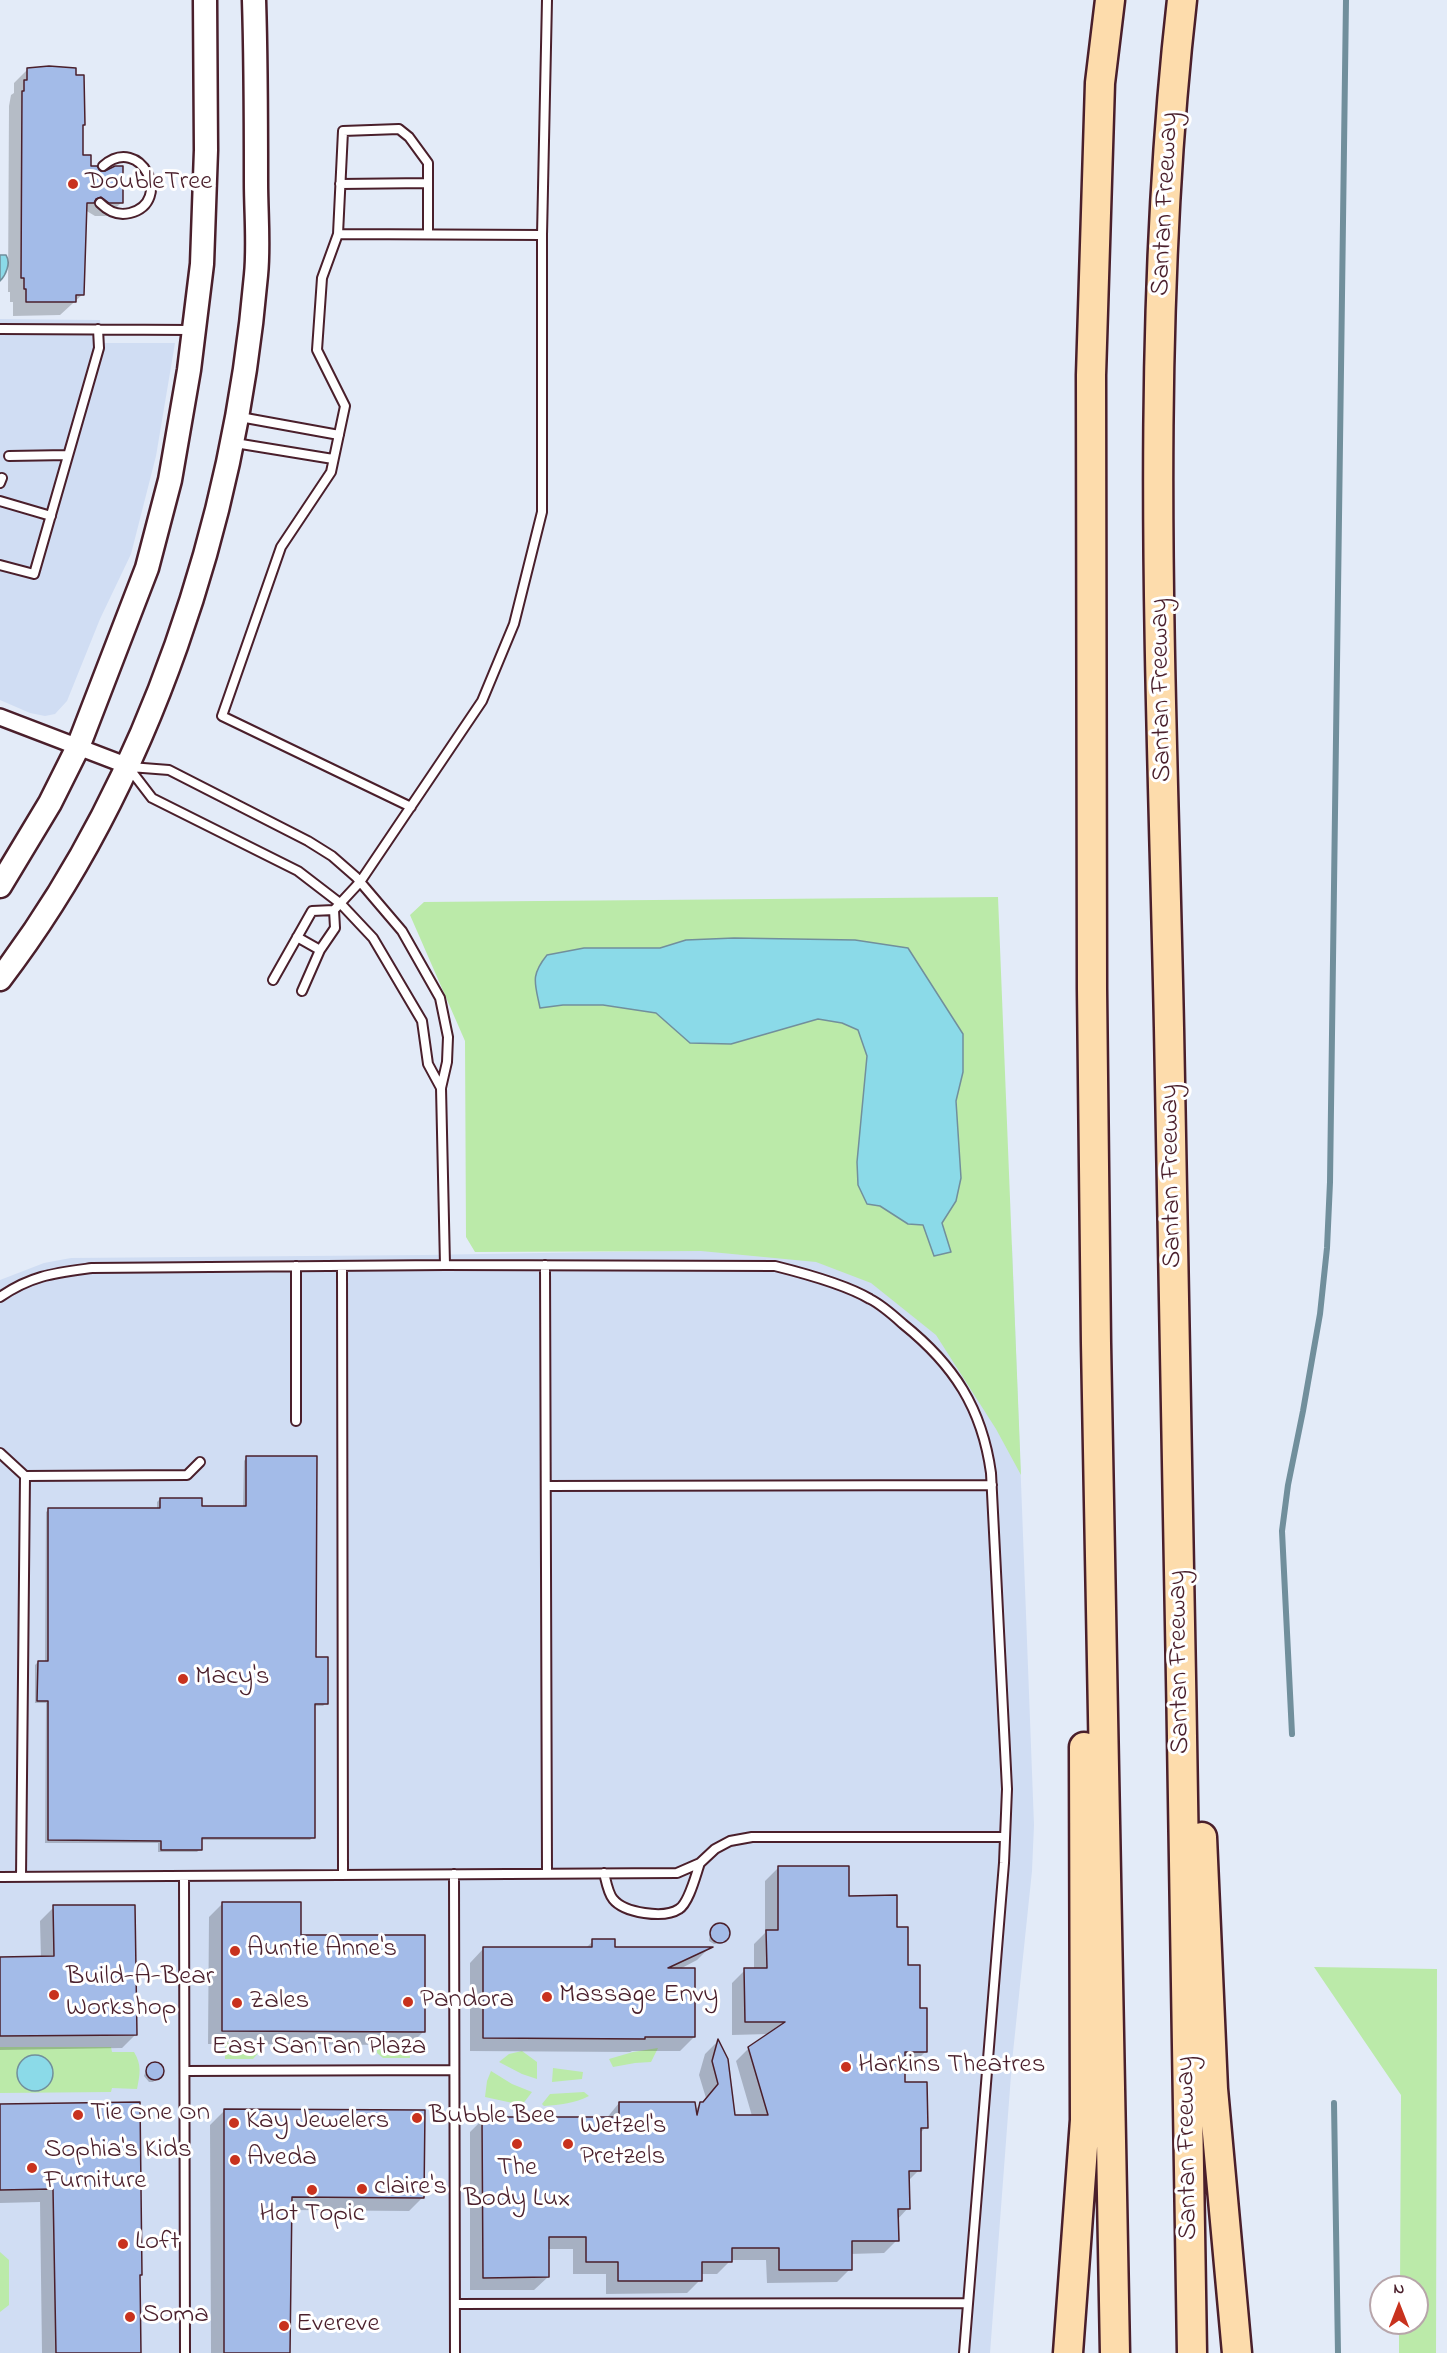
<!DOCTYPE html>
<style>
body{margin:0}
#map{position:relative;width:1447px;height:2353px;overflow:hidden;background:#e3ebf8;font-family:"Indie Flower",sans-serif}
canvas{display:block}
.north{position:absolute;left:1369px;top:2275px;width:60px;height:60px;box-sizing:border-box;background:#fff;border:2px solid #b7a5aa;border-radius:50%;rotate:0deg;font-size:16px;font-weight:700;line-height:24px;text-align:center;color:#4a1f2b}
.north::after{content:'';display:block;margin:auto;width:21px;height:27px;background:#c8321e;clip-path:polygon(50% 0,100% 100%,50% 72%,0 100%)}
</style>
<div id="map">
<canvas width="1447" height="2353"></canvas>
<div class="north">N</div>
</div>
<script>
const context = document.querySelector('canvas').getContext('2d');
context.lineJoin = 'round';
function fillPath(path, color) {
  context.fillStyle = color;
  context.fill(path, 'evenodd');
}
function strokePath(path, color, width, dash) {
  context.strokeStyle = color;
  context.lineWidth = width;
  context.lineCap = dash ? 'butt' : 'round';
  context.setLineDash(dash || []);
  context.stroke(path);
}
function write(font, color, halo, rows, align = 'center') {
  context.font = font + ' "Indie Flower",sans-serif';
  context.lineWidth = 6;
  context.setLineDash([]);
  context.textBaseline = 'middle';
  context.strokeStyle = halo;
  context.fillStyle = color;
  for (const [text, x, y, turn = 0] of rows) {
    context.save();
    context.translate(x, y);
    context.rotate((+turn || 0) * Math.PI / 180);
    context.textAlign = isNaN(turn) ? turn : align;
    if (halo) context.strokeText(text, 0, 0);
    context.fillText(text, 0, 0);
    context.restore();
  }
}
const built = new Path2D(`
 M0,319l100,1 1,23h74l-19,113 -25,98 -31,65 -33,82 -12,13 -10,2 -15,-3 -30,-13z
 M1012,1245l22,580 -2,46 -20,191 -22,291h-990v-1073l44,-17 27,-5 353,-3z`);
const green = new Path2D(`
 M998,897l23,578 -25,-46 -60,-94 -65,-52 -55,-21 -115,-11 -226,1 -9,-15 -1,-196 -55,-126 14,-13z
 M1314,1967l123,2 -1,384h-37v-30h18v-36h-17l1,-192z
 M259,2041l1,10 -7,8h-28v-17z
 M377,2041h33v17h-27l-6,-5z
 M0,2047h111l1,5h22c8,13 6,22 3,37l-25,-1 -1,4 -111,1z
 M658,2048l-7,14 -16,1 -22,4 -4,-8 24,-7z
 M522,2051l15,11v17l-15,-5 -23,-12 10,-8z
 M553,2068l30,4 -1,7 -30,3z
 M491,2071l21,13 20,8 -10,13 -37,-8 2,-16z
 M584,2092l5,4c-14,7 -29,9 -45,10l-2,-2 8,-10z
 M0,2252l9,8v45l-9,7z`);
const water = new Path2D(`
 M0,255h6c5,8 0,20 -6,26z
 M734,938l121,2 53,8 55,86v38l-7,29 5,77 -5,23 -14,22 9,29 -17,4 -11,-31 -15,-1 -28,-18 -13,-2 -9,-19 -1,-23 10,-106 -9,-26 -16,-7 -24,-4 -87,25 -41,-1 -34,-30 -53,-8h-40l-23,3c-5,-25 -10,-32 7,-53l37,-7h76l26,-8z
 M17 2073a18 18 0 1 1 36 0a18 18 0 1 1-36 0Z`);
const shadow = new Path2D(`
 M28,69l54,57v30l39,47 -14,13h-12l-10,-6 -2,84 -23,21 -47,1v-14h-3v-10h-2l1,-186 2,-11 3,-2v-10z
 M246,1458l69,200 11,45 -3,3h-9l-1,131 -3,3h-110v9l-3,3h-39v-9h-113l1,-140h-11v-38l3,-3h7l1,-150 3,-3 108,1v-8l3,-3 40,8 43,1 1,-47z
 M778,1868l70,29 47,31 24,81 6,43 -13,13h-9v19l23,43 -7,7v36l-11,11v27l-11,12v20l-13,13 -34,1v15l-13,13 -70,1 -1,-23h-35l-14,14h-17v6l-13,13 -81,1v-20h-33v-25h-25v28l-14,13h-64v-158l13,-13h123l13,-16 76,7 11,-12 -7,-23 6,-21 12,-12 17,75 18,-1 -16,-55 13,-13 20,-14 -37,1v-52l13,-13h9v-26l11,-11v-52z
 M223,1903l76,34 125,94 -14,14 -202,-1 1,-127z
 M54,1907l82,127 -14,14 -122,2v-92h41l-1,-37z
 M717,1925h6l5,5v5l-6,8 -8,1 -5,-3 1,-8z
 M593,1941l21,8 95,-1 -12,12 -19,10 16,67 -14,14h-48l-2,1 -160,-1v-88l13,-14h102z
 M153,2064l9,4 1,4 -10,10h-4l-5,-6 2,-6z
 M0,2105l141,170 -3,2 1,76h-97l-2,-151 -40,1z
 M224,2111l199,86 -14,14 -119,-1 -1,143h-78l-1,-228z`);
const stream = new Path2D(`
 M1292,1734l-10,-203 6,-46 15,-74 17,-97 7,-66 3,-66 16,-1182
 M1334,2103l4,250`);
const building = new Path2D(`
 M49,66l27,2v7h8l1,50h-2v30h8v11h6l4,5h4l10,-5h8v37h-14l-8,-6 -5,2 -2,4h-7l-3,92h-8v7h-50v-13h-2v-11h-3l1,-187h2v-11h3v-12z
 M246,1456h71l-1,201h12v47h-13v134h-113v12h-41v-9l-113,-1v-139h-11l1,-40h10v-153h112v-10h42v8h44z
 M778,1866h71v30l48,-1v32h11v38h12v43h7v44h-22v30h22l1,46h-7v43h-12l1,38h-12l1,32h-47v29h-73v-22h-47v14h-30v19h-84v-19h-32v-25h-37v40l-66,1 -1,-161h137v-15h76l2,13 3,-13h3l15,-18 -6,-23 6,-22 10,20 7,56h33l-20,-68 37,-25h-40l-1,-54h23l-1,-38h12z
 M222,1902h79v33h124v97l-203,-1z
 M53,1905h82l2,130 -137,1v-79l54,-1z
 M710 1933a10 10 0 1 1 20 0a10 10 0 1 1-20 0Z
 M592,1939h23v8h98l-45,21h27v69h-50v2l-162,-1v-91h109z
 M146 2071a9 9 0 1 1 18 0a9 9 0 1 1-18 0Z
 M140,2102l2,173h-2l1,78h-85l-3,-164 -53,1v-86z
 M224,2109l201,1 -1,88 -132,-1 -2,156h-66z`);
const service = new Path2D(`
 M340,184l88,-1
 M100,203c9,9 18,13 30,10 44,-11 11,-80 -27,-47
 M338,234l5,-103 56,-2 10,8 19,26v71
 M542,235l5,-235
 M0,329l192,1
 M240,417l99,18
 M235,443l98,16
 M9,456l59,-1
 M0,483l2,-5
 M0,501l51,15
 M0,565l34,9 65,-226 -1,-19
 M130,767l39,3 139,71 24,15 24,21 46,54 38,67 8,39 -1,25 -6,26 4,177
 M129,768l23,30 146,73 43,33 32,34 49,83 6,43 13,24
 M297,937l23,13
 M273,980l39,-69 22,-1 26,-28 122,-181 32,-77 28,-112v-277l-204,-1 -16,44 -5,72 28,56 -14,66 -50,75 -59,169 189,91
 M302,991l18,-41 15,-22 -1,-18
 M545,1265l2,609
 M342,1266l1,609
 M0,1297c32,-22 55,-24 92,-29l353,-3 330,1c28,7 70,18 95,33 12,6 23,16 33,25 51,41 79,84 88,149l16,316 -3,74 -40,490
 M296,1421v-155
 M0,1453l25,23 162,-1 13,-13
 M546,1486l446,-1
 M604,1873c2,8 4,20 9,26 11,14 51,20 66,10 10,-6 17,-35 21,-46
 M454,1874l1,479
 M184,1876l1,477
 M0,1877l677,-4 23,-10 15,-14 15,-8 22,-4h253
 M21,1877l4,-401
 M185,2071l269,-1
 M455,2304l513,-1`);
const minor = new Path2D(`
 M0,717l128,49`);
const secondary = new Path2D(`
 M0,886l50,-83 28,-56 69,-179 23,-88 19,-110 13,-106 4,-114 -1,-150
 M0,979c150,-197 235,-459 256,-704 3,-30 0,-62 0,-93 0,-61 0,-121 -2,-182`);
const motorway = new Path2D(`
 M1110,0l-10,83 -9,292 1,614 4,354 19,1010
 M1182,0c-39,341 -20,686 -13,1028 10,442 15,883 23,1325
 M1202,1837l11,252 24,264
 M1068,2353l17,-233 -1,-373`);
const markers = [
 [73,184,6,"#c8321e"],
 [183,1679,6,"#c8321e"],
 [235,1951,6,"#c8321e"],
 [54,1995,6,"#c8321e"],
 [547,1997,6,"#c8321e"],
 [408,2002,6,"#c8321e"],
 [237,2003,6,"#c8321e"],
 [846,2067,6,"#c8321e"],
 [78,2115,6,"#c8321e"],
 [417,2118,6,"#c8321e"],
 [234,2123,6,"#c8321e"],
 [517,2144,6,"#c8321e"],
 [568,2144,6,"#c8321e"],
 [235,2160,6,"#c8321e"],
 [32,2168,6,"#c8321e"],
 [362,2189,6,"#c8321e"],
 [312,2190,6,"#c8321e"],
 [123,2244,6,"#c8321e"],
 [130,2317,6,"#c8321e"],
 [284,2326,6,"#c8321e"]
];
const poiNames = [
 ["DoubleTree",85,184],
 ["Macy's",195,1679],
 ["Auntie Anne's",247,1951],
 ["Build-A-Bear",66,1979],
 ["Workshop",66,2010],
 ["Massage Envy",559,1997],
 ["Pandora",420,2002],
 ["Zales",249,2003],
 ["Harkins Theatres",858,2067],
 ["Tie One On",90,2115],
 ["Bubble Bee",429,2118],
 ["Kay Jewelers",246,2123],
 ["Wetzel's",580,2128],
 ["Pretzels",580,2159],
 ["Sophia's Kids",44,2152],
 ["Furniture",44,2183],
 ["Aveda",247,2160],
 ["The",517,2170,"center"],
 ["Body Lux",517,2201,"center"],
 ["claire's",374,2189],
 ["Hot Topic",312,2216,"center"],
 ["Loft",135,2244],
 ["Soma",142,2317],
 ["Evereve",296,2326]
];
const streetNames = [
 ["Santan Freeway",1167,204,-87],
 ["Santan Freeway",1163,690,-91],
 ["Santan Freeway",1173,1176,-91],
 ["Santan Freeway",1181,1662,-91],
 ["East SanTan Plaza",319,2049],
 ["Santan Freeway",1189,2148,-91]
];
fillPath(built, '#d0ddf3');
fillPath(green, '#bbeaa9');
fillPath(water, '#8bdae8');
strokePath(water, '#718f9c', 1.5);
fillPath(shadow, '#0003');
strokePath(stream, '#718f9c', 6);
fillPath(building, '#a3bbe8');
strokePath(building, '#4a1f2b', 1.5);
strokePath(service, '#4a1f2b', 12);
strokePath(minor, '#4a1f2b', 20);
strokePath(secondary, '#4a1f2b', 27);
strokePath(motorway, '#4a1f2b', 33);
strokePath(service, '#fff', 8);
strokePath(minor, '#fff', 15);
strokePath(secondary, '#fff', 22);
strokePath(motorway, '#fddcac', 28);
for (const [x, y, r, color] of markers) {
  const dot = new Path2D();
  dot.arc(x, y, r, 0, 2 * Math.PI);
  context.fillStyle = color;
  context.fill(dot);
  strokePath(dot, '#fff', 2);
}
write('27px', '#4a1f2b', '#fff', poiNames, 'left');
write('27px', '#4a1f2b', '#fff', streetNames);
</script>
